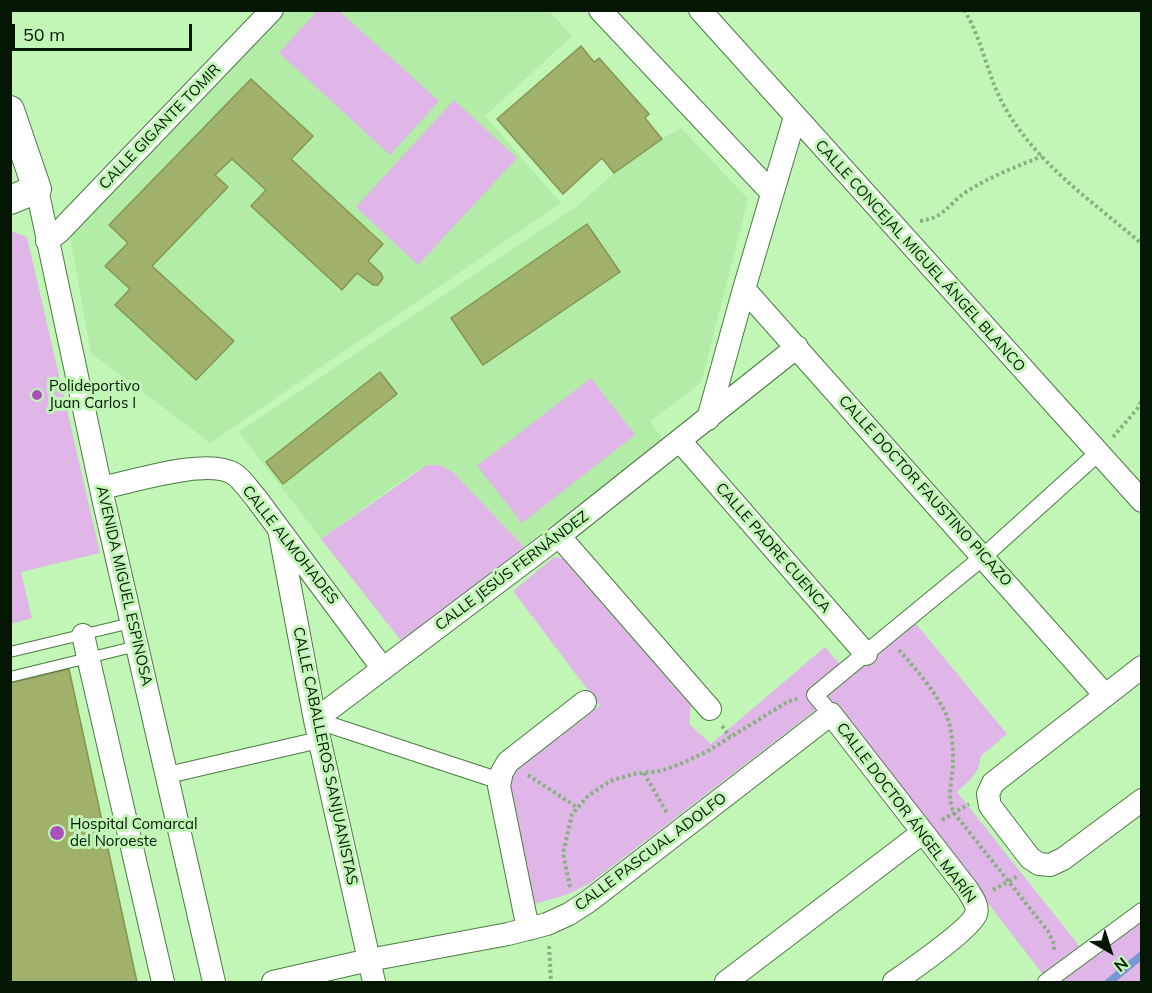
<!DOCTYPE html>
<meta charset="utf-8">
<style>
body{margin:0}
#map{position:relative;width:1152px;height:993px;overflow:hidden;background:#c1f6b7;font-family:Mulish,sans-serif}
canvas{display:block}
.frame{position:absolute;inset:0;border:12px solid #041702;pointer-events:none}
.north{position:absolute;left:1080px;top:921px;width:60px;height:60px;-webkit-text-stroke:4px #c1f6b7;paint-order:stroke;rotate:141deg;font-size:16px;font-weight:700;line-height:24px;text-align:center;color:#041702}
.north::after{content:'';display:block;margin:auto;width:21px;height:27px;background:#041702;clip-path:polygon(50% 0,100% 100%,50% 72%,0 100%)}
.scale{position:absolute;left:12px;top:24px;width:180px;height:27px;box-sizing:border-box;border:3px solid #041702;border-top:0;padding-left:8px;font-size:18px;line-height:21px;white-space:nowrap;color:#041702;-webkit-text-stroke:4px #c1f6b7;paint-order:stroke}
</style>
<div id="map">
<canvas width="1152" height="993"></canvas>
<div class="frame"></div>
<div class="north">N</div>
<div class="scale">50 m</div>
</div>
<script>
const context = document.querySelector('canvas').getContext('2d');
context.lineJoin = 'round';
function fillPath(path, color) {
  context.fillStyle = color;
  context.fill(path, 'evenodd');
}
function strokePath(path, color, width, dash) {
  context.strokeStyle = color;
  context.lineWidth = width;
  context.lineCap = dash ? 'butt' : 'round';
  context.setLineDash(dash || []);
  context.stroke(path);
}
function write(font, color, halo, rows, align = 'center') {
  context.font = font + ' Mulish,sans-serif';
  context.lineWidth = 6;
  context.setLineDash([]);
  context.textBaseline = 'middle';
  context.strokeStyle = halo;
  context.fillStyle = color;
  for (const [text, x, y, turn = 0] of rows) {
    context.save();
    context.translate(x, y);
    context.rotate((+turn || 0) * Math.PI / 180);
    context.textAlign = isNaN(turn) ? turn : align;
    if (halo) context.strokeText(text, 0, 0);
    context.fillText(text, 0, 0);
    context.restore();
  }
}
const built = new Path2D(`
 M281,11h268l23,25 -87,80 76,87 -351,240 -119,-90 -21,-117z
 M681,128l67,71 -47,184 -51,38 14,20 -140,106 -71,-75 -13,-7h-13l-16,9 -90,65 -82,-107 337,-225 38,-34 48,-34z`);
const green = new Path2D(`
 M318,10l21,1 100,90 -49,54 -111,-102z
 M454,100l63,58 -99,107 -62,-58z
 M11,231l16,6 73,316 -79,19 11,46 -21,6z
 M591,378l44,57 -113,88 -45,-57z
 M427,465h13l13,7 71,75 -122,95 -81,-103z
 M554,557l8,1 129,147 -2,19 22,20 114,-97 17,20 65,-54 100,121 -26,22 -3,13 -6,9 -15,14 124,156 -36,29 -215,-278 -241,185 -23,11 -35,10 -23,-123 4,-9 88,-67 -87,-115z
 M1141,911v71h-95z`);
const stream = new Path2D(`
 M1109,982l33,-27`);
const building = new Path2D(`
 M581,46l13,16 5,-4 50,56 -4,4 17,21 -48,34 -12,-15 -39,36 -66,-75z
 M251,79l62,57 -22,23 92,85 -15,17 13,12 2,5 -5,7h-5l-16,-12 -15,17 -91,-84 15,-16 -34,-31 -17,16 13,12 -76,79 82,75 -38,39 -81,-75 15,-16 -25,-23 23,-23 -19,-18z
 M587,224l33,48 -137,93 -32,-47z
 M380,372l17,22 -114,90 -17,-22z
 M69,669l68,313h-127v-299z`);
const path = new Path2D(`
 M964,10c18,28 23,65 39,94 32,59 89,97 139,140
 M920,221c25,-3 27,-16 46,-29 23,-15 50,-25 76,-36
 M1113,437l24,-28 5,-9
 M899,650c16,18 34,39 45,60 8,15 9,35 9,51 0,17 -7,36 1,52l94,118 6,13v7
 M722,726l8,11
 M644,773l23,40
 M528,775l50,33
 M942,820l27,-16
 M570,887l-7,-34 9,-39 16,-18 22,-15 23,-7 27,-3 18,-6 28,-13 83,-51 8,-2
 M993,890l25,-14
 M549,946l2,36`);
const service = new Path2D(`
 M10,652l121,-29
 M10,677l127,-31`);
const pedestrian = new Path2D(`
 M831,714l-16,-19 168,-138 115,-104
 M315,720l185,61
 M168,775l151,-35
 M1046,982l96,-71`);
const minor = new Path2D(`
 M600,10l172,183
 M700,10l442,491
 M37,189l66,309 111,484
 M47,241l12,-9 213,-222
 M744,289l361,406
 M708,419l36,-130 51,-172
 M680,441l186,213
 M101,488c31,-6 107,-31 133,-14 8,5 15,16 22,24l127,171
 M279,529l36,191 59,262
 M559,536l151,173
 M83,635l80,347
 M1142,667l-149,116 -5,11 2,12 40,52 9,6 11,1 13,-6 79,-59
 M315,720l244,-184 238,-189
 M528,929l-29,-143 3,-14 6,-10 77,-60
 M273,982l96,-22 139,-26 39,-10 22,-10 20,-13 242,-187 136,175c4,7 12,16 9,25 -5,15 -66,57 -82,68
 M726,982l196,-149`);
const tertiary = new Path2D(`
 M10,110l27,79 -27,11`);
const markers = [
 [37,395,6,"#ab51bd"],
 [57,833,8,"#ab51bd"]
];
const streetNames = [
 ["CALLE GIGANTE TOMIR",160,127,-46],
 ["CALLE CONCEJAL MIGUEL ÁNGEL BLANCO",920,256,48],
 ["CALLE DOCTOR FAUSTINO PICAZO",925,491,48],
 ["CALLE ALMOHADES",290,545,52],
 ["CALLE PADRE CUENCA",773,548,49],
 ["CALLE JESÚS FERNÁNDEZ",512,571,-37],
 ["AVENIDA MIGUEL ESPINOSA",124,586,77],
 ["CALLE CABALLEROS SANJUANISTAS",325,756,78],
 ["CALLE DOCTOR ÁNGEL MARÍN",906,813,53],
 ["CALLE PASCUAL ADOLFO",651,852,-37]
];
const poiNames = [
 ["Polideportivo",49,386],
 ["Juan Carlos I",49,403],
 ["Hospital Comarcal",70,824],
 ["del Noroeste",70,841]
];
fillPath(built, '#b2eca7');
fillPath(green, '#dfb6e7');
strokePath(stream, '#7599d4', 8);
fillPath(building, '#9fb16b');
strokePath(building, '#85964d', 1.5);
strokePath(service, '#4b7b42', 12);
strokePath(pedestrian, '#4b7b42', 18);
strokePath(minor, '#4b7b42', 24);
strokePath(tertiary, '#4b7b42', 30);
strokePath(path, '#87b280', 4, [3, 3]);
strokePath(service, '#fff', 10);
strokePath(pedestrian, '#fff', 16);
strokePath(minor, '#fff', 22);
strokePath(tertiary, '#fff', 28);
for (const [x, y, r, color] of markers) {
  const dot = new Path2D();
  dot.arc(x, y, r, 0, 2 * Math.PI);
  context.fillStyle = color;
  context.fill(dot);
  strokePath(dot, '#c1f6b7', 2);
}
write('15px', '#041702', '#c1f6b7', streetNames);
write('15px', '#041702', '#c1f6b7', poiNames, 'left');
</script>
